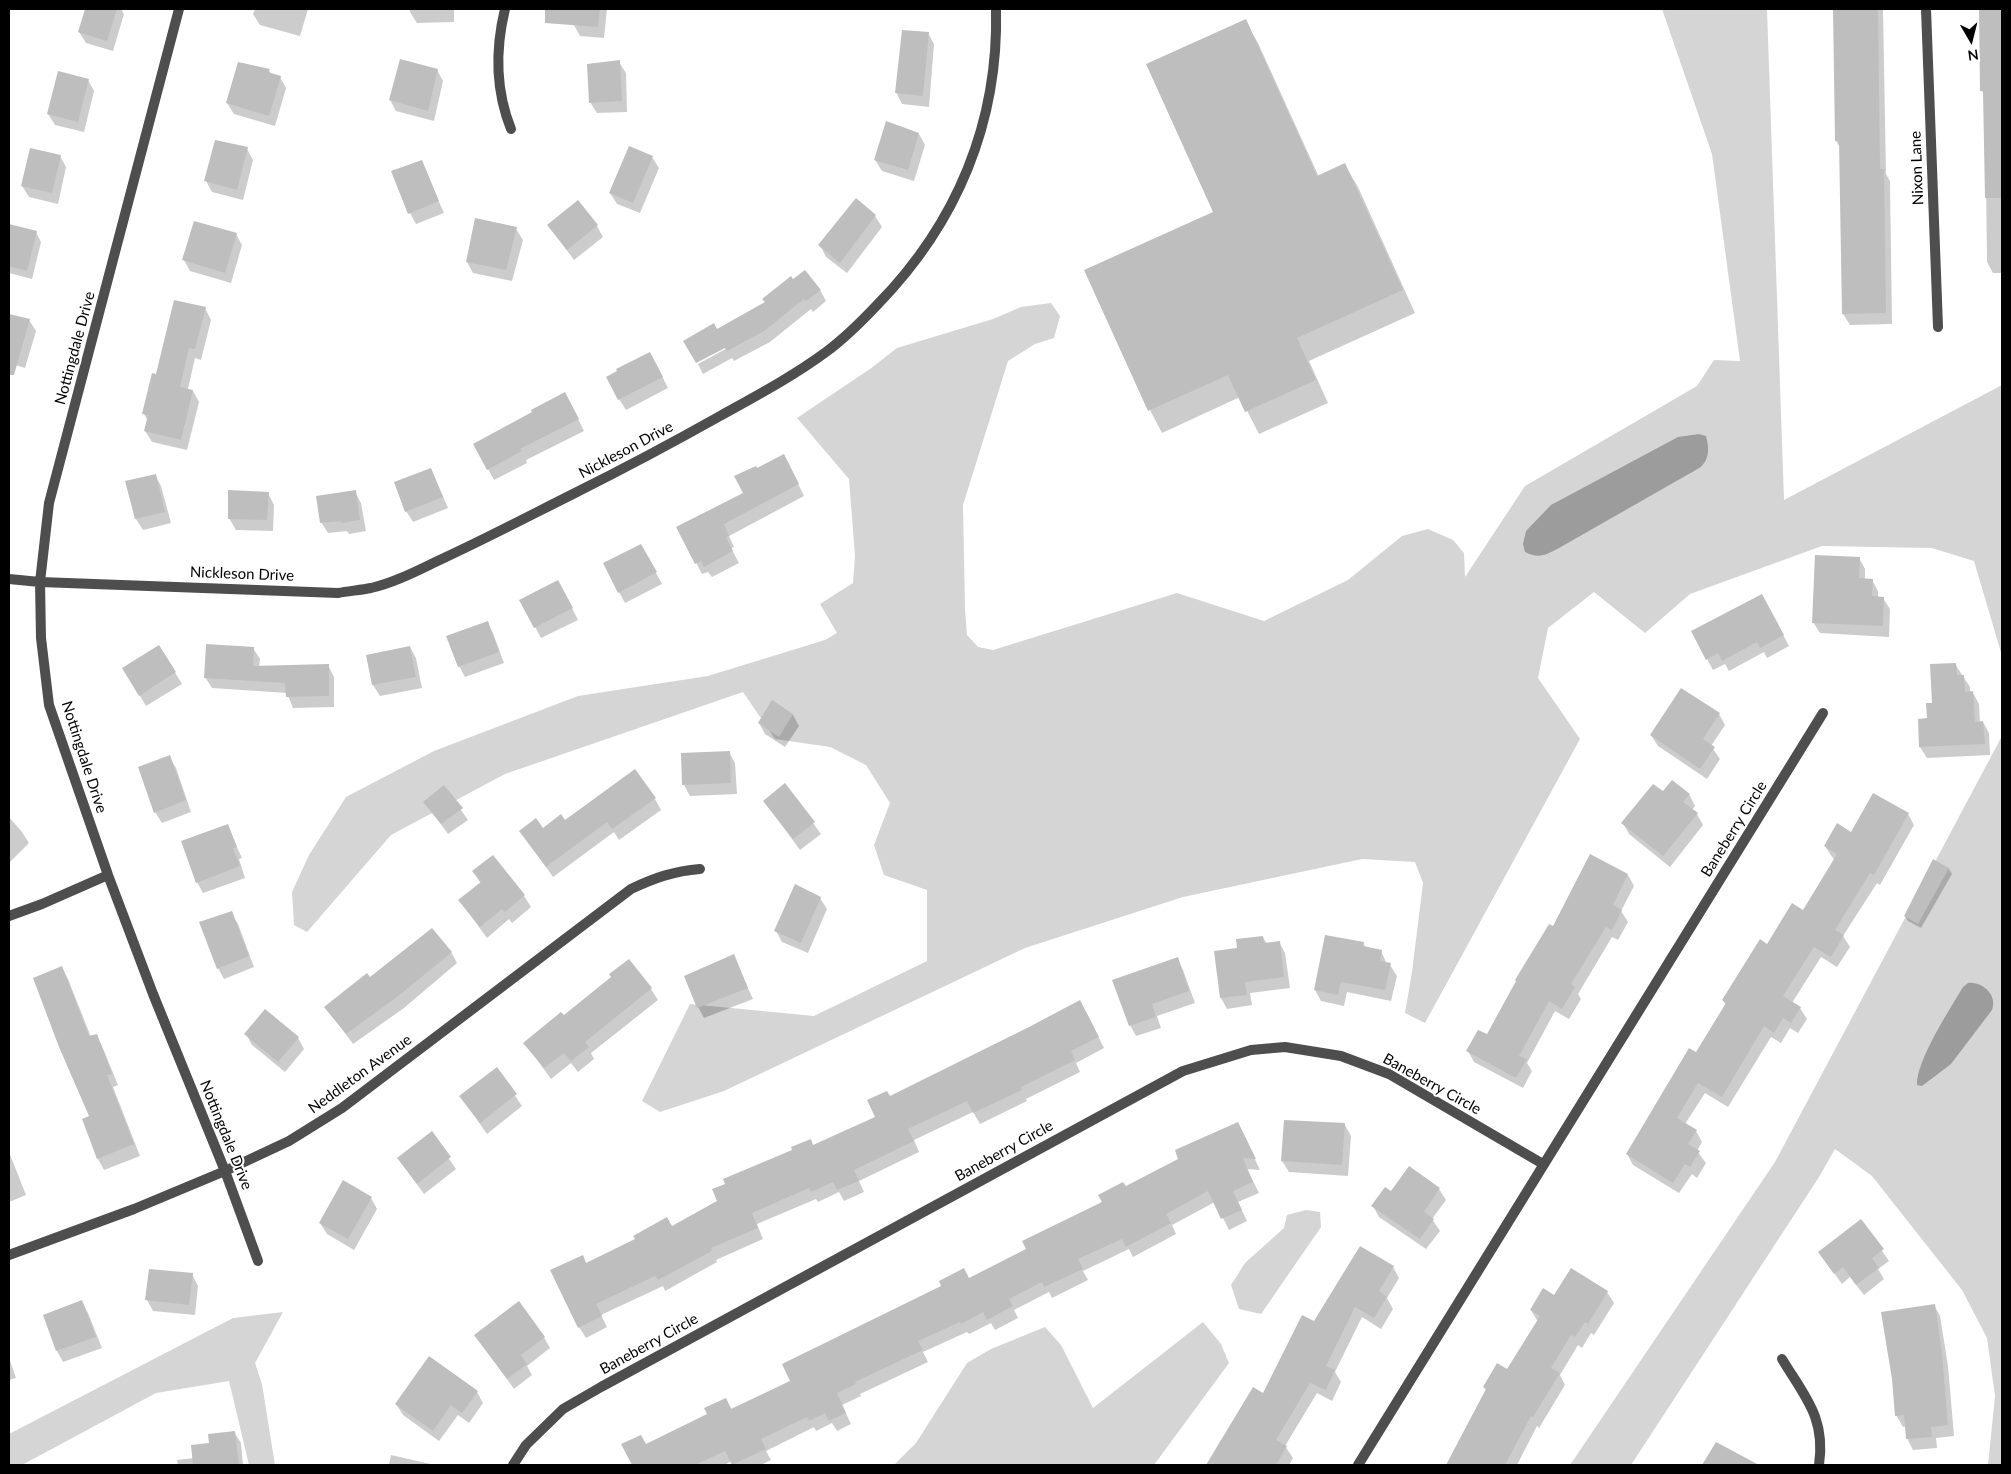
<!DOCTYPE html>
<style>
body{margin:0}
#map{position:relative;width:2011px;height:1474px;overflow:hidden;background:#fff;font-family:Lato,sans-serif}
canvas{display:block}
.frame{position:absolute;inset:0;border:10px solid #000;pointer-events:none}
.north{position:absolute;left:1946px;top:15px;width:50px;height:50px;-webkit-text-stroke:4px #fff;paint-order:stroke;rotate:172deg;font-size:14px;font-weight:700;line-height:20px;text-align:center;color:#000}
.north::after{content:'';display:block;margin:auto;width:18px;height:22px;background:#000;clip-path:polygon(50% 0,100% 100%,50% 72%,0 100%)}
</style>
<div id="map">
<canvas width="2011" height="1474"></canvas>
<div class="frame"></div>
<div class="north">N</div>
</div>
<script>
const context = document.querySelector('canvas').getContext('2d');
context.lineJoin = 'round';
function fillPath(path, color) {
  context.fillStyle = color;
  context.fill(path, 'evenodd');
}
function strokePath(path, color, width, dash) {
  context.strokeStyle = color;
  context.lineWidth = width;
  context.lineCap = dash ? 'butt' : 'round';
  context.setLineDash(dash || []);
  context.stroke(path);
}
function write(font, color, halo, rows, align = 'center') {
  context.font = font + ' Lato,sans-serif';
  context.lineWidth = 4;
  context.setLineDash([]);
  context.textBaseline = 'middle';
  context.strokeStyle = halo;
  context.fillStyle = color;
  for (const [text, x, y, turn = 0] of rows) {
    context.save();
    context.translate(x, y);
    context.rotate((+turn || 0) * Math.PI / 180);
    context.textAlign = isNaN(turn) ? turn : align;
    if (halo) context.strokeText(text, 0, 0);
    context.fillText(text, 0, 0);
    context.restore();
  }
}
const green = new Path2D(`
 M1662,9h105l17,491 218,-115v271l-28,-95 -42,-13 -110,-2 -132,48 -45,39 -51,-41 -46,36 -10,50 42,61 -155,284 -20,-10 7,-41 11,-89 -8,-21 -53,-3 -179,38 -158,51 -301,143 -64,21 -18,-11 48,-97 124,12 113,-55v-71l-43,-15 -10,-30 16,-42 -24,-38 -36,-18 -55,-8 -32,-47 -238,82 -114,61 -84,97 -13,-7 -2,-33 17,-37 37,-58 88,-46 144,-55 130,-20 117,-36 12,-7 -17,-29 33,-21 2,-27 -6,-77 -52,-61 73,-49 27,-21 96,-29 28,-12 30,-4 9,13 -6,22 -19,6 -27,17 -45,144 2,104 2,26 11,12 15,3 184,-57 87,28 84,-41 54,-44 26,-7 25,11 11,13 1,24 60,-91 172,-100 17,-26 26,1 -28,-207z
 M2002,736v729h-14l7,-69 -8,-58 -25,-48 -90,-114 -37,-27 -16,28 -188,288h-61l205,-303z
 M1306,1210l14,2 1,15 -60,87 -22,-5 -8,-24 14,-22 39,-35 3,-13z
 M283,1312l-28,51 7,21 13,81h-26l-20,-84 -73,12 -134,72h-13v-31l224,-116z
 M1203,1322l18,22 8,19 -75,102h-260l22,-22 51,-80 24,-14 54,-22 16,18 32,63z`);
const water = new Path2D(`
 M1699,434l7,2c3,12 4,21 -5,31l-142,81c-13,7 -20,11 -34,4l-2,-8 3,-13 25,-26 127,-68z
 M1968,983c15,-2 30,13 24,27l-41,54 -29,22 -5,-1c-1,-24 33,-76 46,-98z`);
const shadow = new Path2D(`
 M86,9h35l3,5 -11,37 -27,-8 -7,-11z
 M255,9h53l-8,27 -40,-11 -7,-11z
 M410,9h44v13l-37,1 -7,-11z
 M572,9h35l-3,29 -24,-2 -6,-11z
 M1835,9h48l3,165 4,7 2,143 -42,1 -7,-11 -2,-165 -5,-8z
 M1980,9h22v264h-9l-6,-11 -2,-166 -3,-5z
 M1245,21l13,22 61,134 26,-12 13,22 57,126 -106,48 19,42 -69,31 -19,-37 -78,36 -12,-23 65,-198z
 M928,33l6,11 -5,63 -27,-3 -6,-12z
 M619,62l7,11 1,39 -30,1 -7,-11z
 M269,70l2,4 9,3 6,11 -11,38 -41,-12 -7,-11z
 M437,70l6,11 -9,40 -38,-10 -6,-11z
 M88,80l6,11 -10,41 -29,-7 -7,-11z
 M919,134l6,11 -11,36 -32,-10 -7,-11z
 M247,149l6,11 -10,40 -31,-8 -6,-11z
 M60,156l6,11 -8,37 -29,-7 -7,-11z
 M652,157l7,11 -19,45 -23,-9 -7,-11z
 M421,162l23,51 -28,11 -6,-11z
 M875,216l7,11 -35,46 -21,-16 -6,-12z
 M9,225l27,7 5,10 -9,37 -23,-6z
 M548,225l49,1 6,11 -29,23z
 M516,229l7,11 -11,41 -39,-8 -6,-11z
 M236,234l6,11 -11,38 -41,-12 -6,-11z
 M793,281l27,9 6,11 -13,11 -2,-3 -41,33 -36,19 -2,-3 -29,16 -5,-10 33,-18 35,-43z
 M205,308l6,12 -10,40 -6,-2 -7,31 5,2 6,11 -12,48 -35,-8 -7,-11 3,-10 -4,-7 13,-39z
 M9,315l20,5 7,11 -11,37 -16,-5z
 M656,364l12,24 -42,22 -7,-11z
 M571,405l13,26 -58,29 1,3 -33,17 -6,-11z
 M790,467l14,29 -75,40 5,11 -3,1 8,15 -27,14 -4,-5 -6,2 -24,-46 67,-34 12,-25z
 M431,469l17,39 -35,14 -7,-11 -10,-28z
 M155,475l6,11 10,37 -28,7 -7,-11 -9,-37z
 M355,492l6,11 5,28 -17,3 -2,-3 -19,2 -7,-11z
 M268,493l6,12 -1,26 -37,-1 -7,-12z
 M641,546l21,38 -37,19 -6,-11z
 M1859,558l6,11v11h7l6,11v7h5l7,11 -1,28 -69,-4 -7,-11z
 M564,592l14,28 -37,18 -20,-37z
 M1768,606l21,40 -22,12 -3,-6 -35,19 -4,-7 -12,6 -6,-11z
 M487,623l6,10 11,30 -39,14 -6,-11z
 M159,646l23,38 -36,22 -16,-27z
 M410,647l6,11 6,30 -42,8 -7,-11 -5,-29z
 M253,648l7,11 -1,8 69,-2 6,12v30l-41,1 -6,-15 -75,-5 -7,-11z
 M1955,664l15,23v6h3l6,11 1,19 3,-1 6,11 1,22 -63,3 -7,-11 -1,-27 9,-1z
 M773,702l20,13 6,11 -14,21 -20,-13 -6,-11z
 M1719,714l6,11 -14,21 9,13 -13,20 -49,-33 -7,-11z
 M729,752l6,11 2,31 -47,2 -6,-11z
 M169,757l7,11 15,44 -29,11 -7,-11z
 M785,785l36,49 -21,16 -36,-49z
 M444,786l24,34 -20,14 -23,-32z
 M1663,793l26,1 6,12 -3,4 5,4 6,11 -33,42 -41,-33 -6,-11z
 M655,799l6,11 -42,30 -5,-8 -61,45 -32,-46 22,-1 22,-8z
 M1908,814l6,11 -34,60 -3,-2 -34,53 7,11 -13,20 -16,-10 -29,46 8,5 7,11 -9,14 -8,-5 -9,15 -10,-6 -43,70 -23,-14 -20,31 11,7 6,11 -5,9 9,12 -9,15 -5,-4 -13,19 -46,-28 -6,-11 69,-100 30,-49 -3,-5 45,-54 36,-34 31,-52 -3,-3 -7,-11 27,-13z
 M9,817l13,15 7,11 -20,20z
 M227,826l15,32 -3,1 6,19 -42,15 -6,-11z
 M492,857l32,39 7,11 -19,16 -3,-4 -22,19 -27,-37 21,-17 -8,-13z
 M1934,861l15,8 3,5 -31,54 -13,-7 -3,-5z
 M1628,875l6,11 -13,25 7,11 -10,18 -6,-3 -34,57 3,5 -12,20 -14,-8 -28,52 5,8 -9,17 -49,-26 -6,-11 19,-15 66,-108z
 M820,898l7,11 -19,44 -26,-11 -6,-11z
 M231,913l7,11 16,43 -30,12 -6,-11z
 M1263,937l4,7 12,-2 6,11 5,35 -40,5 2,12 -25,4 -6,-11z
 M1363,943l3,5 15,3 6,13 3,1 7,11 -6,25 -44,-9 -3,14 -23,-5 -6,-11z
 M451,952l6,11 -53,45 -51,36 -27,-37 44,-29z
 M733,955l20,44 -49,19 -6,-11z
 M1177,959l6,11 12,33 -38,13 4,12 -25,8 -6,-11z
 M629,961l22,28 7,11 -67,53 3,6 -16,13 -7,-9 -20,16 -26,-36 39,-26 48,-40z
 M62,968l6,11 23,58 5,-2 6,11 16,39 -5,2 27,69 -36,14 -6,-11 -14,-39 7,-3z
 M1086,1012l18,36 -28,15 4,9 -54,27 1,2 -47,23 -7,-12 -59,28 5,12 -60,29 5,11 -20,9 -5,-9 -21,10 -2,-3 -59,25 6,15 -47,21 1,2 -52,29 -2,-5 -62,29 6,12 -21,11 -7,-11 3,-71 5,8 85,-37 141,-81 64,-28 13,-21z
 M246,1034l52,4 6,11 -19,23 -33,-27z
 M497,1069l25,37 -35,28 -26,-37z
 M1238,1123l22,47 -13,-1 12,24 -21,9 9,19 -18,9 -14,-28 -43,23 4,9 -43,23 -4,-8 -46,22 5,9 -36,18 -3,-6 -35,18 4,8 -23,12 -4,-7 -22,11 -2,-2 -44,20 5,10 -68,32 1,2 -19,9 9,19 -14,7 -5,-8 -16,8 -2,-4 -48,24 5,9 -10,5h-27l-2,-4 -8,4h-91l-10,-20h23l63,-30 17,-16 6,11 59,-29 178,-102 58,-30 98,-61 55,-29z
 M1345,1125l6,11 -3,40 -59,-4 -7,-11z
 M431,1133l25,36 -32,25 -26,-36z
 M9,1152l17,43 -17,7z
 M1439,1189l7,11 -14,19 8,12 -14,18 -47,-32 -6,-11z
 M371,1198l6,11 -23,41 -27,-16 -7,-11z
 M1861,1221l28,40 -11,8 6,10 -20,16 -14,-18 -8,7 -23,-32z
 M1393,1267l6,11 -12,20 6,11 -12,20 -19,-12 -27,55 6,10 -9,19 -15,-8 -32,53 8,12 -4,7h-81l45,-76 11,6 50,-73z
 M192,1274l6,12 -3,29 -42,-4 -6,-11z
 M1607,1292l7,11 -20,32 -3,-2 -9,15 -4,-3 -18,30 5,10 -26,43 -2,-2 -20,39h-69l38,-75 -2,-3 24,-16 30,-49 -7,-12 23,-14z
 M82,1302l6,11 14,35 -39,14 -6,-11z
 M1934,1305l6,11 8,50 6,70 -18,2 1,10 -24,2 -6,-12 -1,-12 -3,1 -7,-12z
 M476,1335l68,2 6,11 -23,18 5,9 -18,14z
 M9,1358l7,20 -7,2z
 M477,1392l6,11 -14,20 -11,-8 -19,26 -36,-26 -7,-11z
 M234,1432l7,11 2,22h-65l-1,-5 17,-2 17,-14z
 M1716,1443l40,22h-52z
 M391,1455l44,10h-46z`);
const building = new Path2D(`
 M85,9h32l-10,32 -29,-9z
 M545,9h55l-2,18 -53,-4z
 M1833,9h45l2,160h4l2,144 -44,1 -3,-173h-4z
 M1979,9h23v189h-17l-2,-107h-3z
 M1246,19l71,157 28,-13 58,127 -106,48 19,42 -71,32 -17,-37 -80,36 -64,-141 129,-58 -67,-148z
 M902,30l27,2 -6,64 -28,-3z
 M400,59l38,10 -10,42 -39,-11z
 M620,60l2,41 -33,2 -2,-39z
 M238,62l32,7 -2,3 13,4 -12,40 -43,-13z
 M58,71l31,8 -11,43 -31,-8z
 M886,121l33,12 -11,37 -34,-10z
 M215,140l33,7 -11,43 -33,-9z
 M629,146l24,10 -20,47 -24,-10z
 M30,148l31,7 -9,38 -31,-7z
 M422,160l17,41 -31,13 -17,-43z
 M856,198l20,17 -36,48 -22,-18z
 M578,200l20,25 -31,25 -20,-25z
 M475,218l42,9 -11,43 -40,-8z
 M194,221l43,12 -12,40 -43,-13z
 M9,224l28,7 -10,40 -18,-5z
 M805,270l16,20 -15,11 -2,-2 -40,32 -37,20 -2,-3 -29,15 -13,-22 31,-18 3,6 48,-27 -3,-3 29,-23 2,3z
 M174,300l32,7 -11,42 -6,-1 -9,39 13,3 -12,50 -37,-9 4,-16 -6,-1 10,-41 4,1z
 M9,314l21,5 -16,56h-5z
 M650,352l13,25 -45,23 -12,-23 11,-6 -1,-2z
 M565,392l14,27 -59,30 2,2 -35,19 -14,-26 59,-32 -1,-2z
 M784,454l15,30 -75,40 5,12 -3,1 7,14 -29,16 -3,-6 -6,3 -19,-37 67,-34 -9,-17 22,-10 1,2z
 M431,468l12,29 -38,15 -11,-30z
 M156,474l9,38 -30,7 -10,-38z
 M228,490l41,2 -2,28 -39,-1z
 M356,490l4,30 -19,3v-2l-21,2 -4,-27z
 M641,544l16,28 -39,21 -15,-30z
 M1815,555l45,2 -1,21 14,1 -1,17 12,1 -1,29 -71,-3z
 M558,580l15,28 -39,20 -15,-28z
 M1762,594l22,41 -24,13 -3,-6 -35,19 -4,-8 -12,7 -15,-29z
 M488,621l11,31 -41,15 -12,-31z
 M206,644l48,3 -1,19 76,-2v32l-43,1 -1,-14 -81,-5z
 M159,645l17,27 -37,24 -17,-28z
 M410,646l6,31 -44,8 -6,-30z
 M1956,663l1,12h7l1,17 8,-1 2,31 8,-1 2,23 -66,3 -1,-28 9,-1 -1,-15h6l-2,-39z
 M1681,688l39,25 -17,26 12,8 -15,22 -50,-34z
 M772,700l21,14 -14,23 -21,-14z
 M730,751l1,32 -49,2 -1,-32z
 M170,755l16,45 -32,13 -16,-46z
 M635,769l21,29 -44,31 -5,-7 -61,45 -27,-36 17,-13 7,10 18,-14 4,6z
 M1672,780l18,14 -7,8 15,11 -35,43 -42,-33 32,-39 10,7z
 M785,783l30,39 -22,17 -30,-38z
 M444,785l19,23 -22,16 -18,-22z
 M1873,793l36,20 -35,62 -4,-2 -35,57 9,5 -13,22 -17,-10 -31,49 18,11 -10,16 -8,-5 -9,15 -10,-7 -42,71 -24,-14 -21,35 20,12 -9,14 12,7 -10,16 -5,-3 -12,19 -47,-29 63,-106 7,4 30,-49 -4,-3 38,-61 7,5 25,-41 11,7 34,-56 -13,-8 13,-23 14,9z
 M228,824l9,23 -4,1 7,18 -44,17 -15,-42z
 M1590,854l38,20 -15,31 9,5 -10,20 -6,-3 -35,57 4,3 -13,22 -13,-8 -30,55 8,3 -11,19 -50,-27 12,-21 9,4 29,-53 -1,-1 34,-56 4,2z
 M493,855l32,40 -20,17 -3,-3 -22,18 -22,-27 23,-18 -9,-11z
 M1933,859l16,9 -31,56 -14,-8z
 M795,884l26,13 -20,46 -27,-12z
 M232,911l17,45 -32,13 -18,-47z
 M432,928l20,24 -55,45 -51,37 -22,-27 43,-34 3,4z
 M1325,935l39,7 -1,4 19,4 -2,11 11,2 -6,27 -44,-8 -3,13 -24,-5z
 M1263,936l1,7 16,-2 4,36 -39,5 2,13 -27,3 -6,-47 23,-3 -1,-9z
 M734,954l14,34 -51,20 -13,-32z
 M1178,957l11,34 -37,13 4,13 -27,9 -17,-46z
 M629,959l23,29 -67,54 4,5 -18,14 -7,-8 -20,15 -21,-25 38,-31 3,3 47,-38 -2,-3z
 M62,966l27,70 8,-2 15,40 -5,1 27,69 -37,15 -15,-40 7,-3 -30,-69 -26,-69z
 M1080,1000l19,37 -28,14 4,9 -54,27 1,3 -49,23 -6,-12 -59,28 6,12 -60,29 5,11 -22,9 -4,-8 -22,10 -2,-4 -57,25 6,15 -47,20 1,3 -54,29 -3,-4 -59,28 6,12 -24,12 -28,-58 33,-15 3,8 49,-24 -2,-3 34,-19 5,9 45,-25 -5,-12 13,-5 -2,-5 69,-29 -1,-3 20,-8 2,6 62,-28 -8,-17 20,-9 3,5 139,-69z
 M265,1009l34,28 -21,25 -34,-28z
 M497,1067l20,27 -37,29 -21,-27z
 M1284,1120l61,3 -3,42 -61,-4z
 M1238,1122l18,37 -13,-1 10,24 -20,9 9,19 -21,9 -13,-28 -42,23 5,9 -45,24 -4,-8 -44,20 5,10 -39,18 -2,-5 -33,17 4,7 -26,14 -4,-8 -22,12 -1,-2 -42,19 5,9 -68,32 1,2 -19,9 9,20 -17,8 -4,-8 -16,8 -2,-4 -46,22 5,10 -34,16 -7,-14 -30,14h-63l-11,-21 20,-9 5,9 61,-30 -3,-6 22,-10 5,11 59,-28 -8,-17 159,-78 -2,-5 25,-13 5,10 57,-29 -4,-8 80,-39 -4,-7 25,-13 3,4 52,-27 -3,-9z
 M432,1131l19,26 -34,27 -20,-26z
 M1409,1166l31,22 -16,24 10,7 -14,20 -49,-33 14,-19 6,4z
 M343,1180l29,17 -24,42 -29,-16z
 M1861,1219l23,30 -12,9 7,10 -23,17 -13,-18 -9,7 -16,-22z
 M1360,1246l34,20 -15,25 8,6 -13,21 -19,-11 -29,59 9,4 -9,20 -16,-7 -34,57 11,6 -11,19h-70l47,-78 10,6 39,-78 12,6z
 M1571,1268l37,23 -20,33 -3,-2 -10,15 -4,-2 -20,33 9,5 -27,44 -2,-1 -26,49h-59l40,-76 -3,-2 14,-24 10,6 33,-53 -10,-6 13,-22 11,7z
 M149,1269l44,4 -4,32 -44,-5z
 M82,1300l14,37 -40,14 -13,-36z
 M519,1301l26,36 -24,18 6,9 -20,15 -33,-44z
 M1935,1304l7,49 6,72 -17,2 1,10 -26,2 -2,-24 -9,1 -3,-37 -11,-67z
 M429,1356l49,35 -16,22 -11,-8 -18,26 -38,-27z
 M235,1431l4,34h-46l-2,-20 18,-2 -1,-9z
 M1716,1442l43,23h-57z`);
const street = new Path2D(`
 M179,9l-130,494 -9,79 1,56 8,67 59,170 45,119 72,177 33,90
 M505,9c-10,41 -10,80 6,120
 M1926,9l12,318
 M9,579l31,3 298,11c11,-2 23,-3 33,-5 26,-6 51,-20 75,-31 43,-20 85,-42 127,-63 50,-25 99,-51 147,-78 36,-20 72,-39 106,-64 19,-14 36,-31 52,-48 79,-81 121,-182 118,-295
 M9,916l33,-12 66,-29
 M9,1255l125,-46 91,-38 64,-30 53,-33 289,-219c23,-11 43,-18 69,-20
 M1782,1359c23,38 44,59 37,106
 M513,1465l13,-20 37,-36 38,-22 582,-316 68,-21 34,-3 56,9 48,18 154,90
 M1358,1465l465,-752`);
const streetNames = [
 ["Nixon Lane",1917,168,-92],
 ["Nottingdale Drive",75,348,-75],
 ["Nickleson Drive",626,450,-28],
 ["Nickleson Drive",242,574,2],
 ["Nottingdale Drive",84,757,72],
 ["Baneberry Circle",1734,829,-58],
 ["Neddleton Avenue",360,1074,-36],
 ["Baneberry Circle",1432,1084,29],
 ["Nottingdale Drive",226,1135,68],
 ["Baneberry Circle",1004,1151,-29],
 ["Baneberry Circle",649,1344,-29]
];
fillPath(green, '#d5d5d5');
fillPath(water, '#9c9c9c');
fillPath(shadow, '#0003');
fillPath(building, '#bebebe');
strokePath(street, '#4e4e4e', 10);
write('15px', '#000', '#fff', streetNames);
</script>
